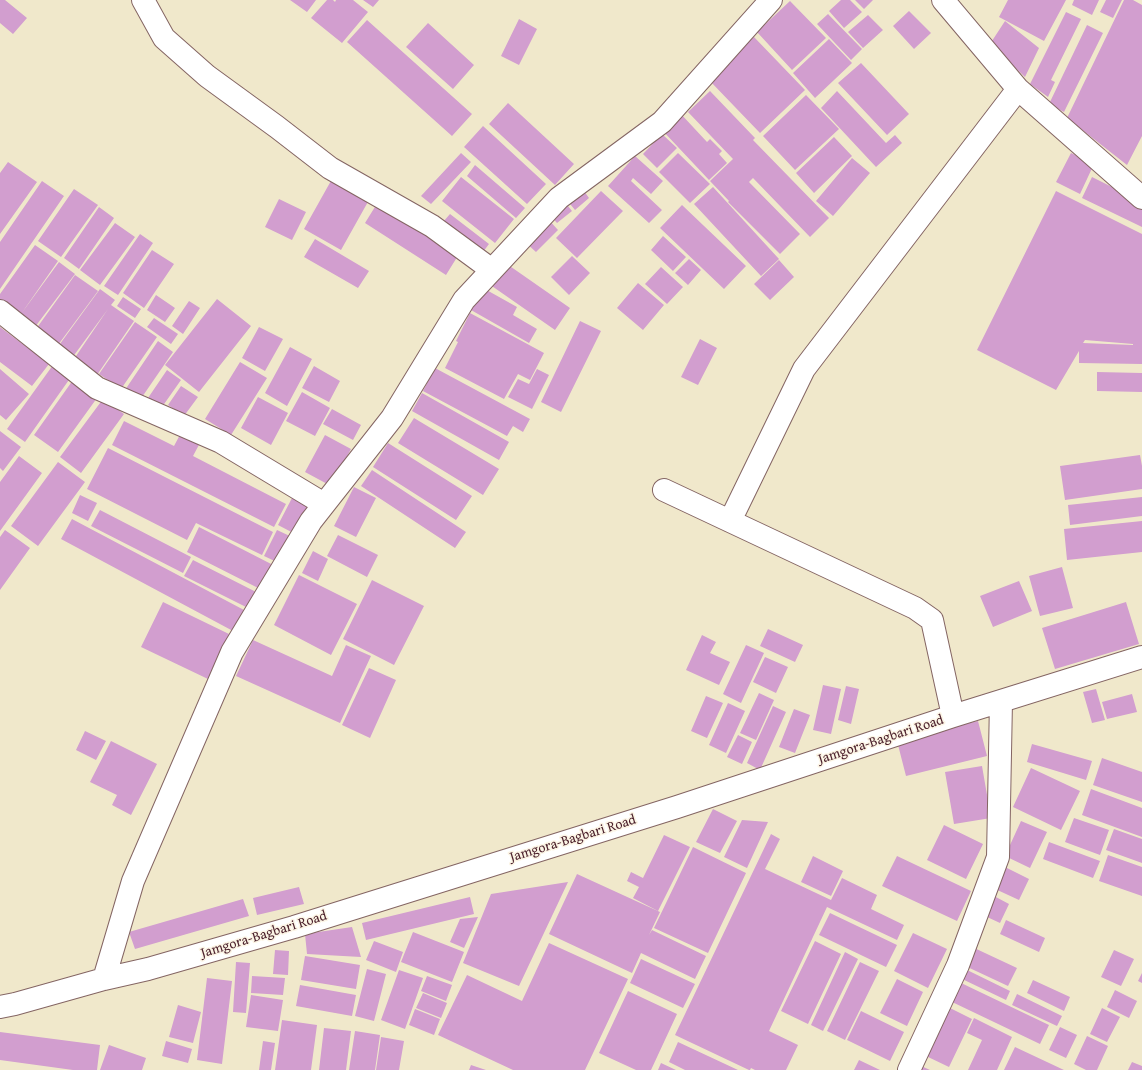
<!DOCTYPE html>
<style>
body{margin:0}
canvas{display:block;background:#f0e8cb}
</style>
<canvas width="1142" height="1070"></canvas>
<script>
const context = document.querySelector('canvas').getContext('2d');
context.lineJoin = 'round';
function fillPath(path, color) {
  context.fillStyle = color;
  context.fill(path, 'evenodd');
}
function strokePath(path, color, width, dash) {
  context.strokeStyle = color;
  context.lineWidth = width;
  context.lineCap = dash ? 'butt' : 'round';
  context.setLineDash(dash || []);
  context.stroke(path);
}
function write(font, color, halo, rows, align = 'center') {
  context.font = font + ' "Gentium Book Plus",serif';
  context.lineWidth = 3;
  context.setLineDash([]);
  context.textBaseline = 'middle';
  context.strokeStyle = halo;
  context.fillStyle = color;
  for (const [text, x, y, turn = 0] of rows) {
    context.save();
    context.translate(x, y);
    context.rotate((+turn || 0) * Math.PI / 180);
    context.textAlign = isNaN(turn) ? turn : align;
    if (halo) context.strokeText(text, 0, 0);
    context.fillText(text, 0, 0);
    context.restore();
  }
}
const building = new Path2D(`
 M0,0h5l22,18 -14,16 -13,-11z
 M290,0h26l-9,12z
 M327,0h6l2,2 1,-2h17l15,12 -26,31 -31,-25z
 M363,0h16l-6,7z
 M841,0h9l12,12 -18,16 -15,-17z
 M855,0h18l-9,9z
 M1008,0h58l-22,41 -45,-24z
 M1074,0h25l-7,15 -20,-10z
 M1106,0h16l-9,18 -13,-6z
 M1124,0h9l9,5v131l-15,29 -60,-47z
 M790,1l36,37 -34,32 -35,-38z
 M909,11l22,22 -17,16 -21,-23z
 M1066,12l15,7 -30,61 4,2 -7,15 -18,-13z
 M828,14l34,35 -11,11 -34,-36z
 M868,15l15,15 -20,18 -15,-16z
 M519,19l18,10 -18,36 -18,-9z
 M367,20l105,94 -20,22 -105,-94z
 M1005,21l34,27 -14,29 -35,-33z
 M428,23l46,42 -21,24 -47,-42z
 M1087,25l16,8 -39,79 -15,-8z
 M754,37l51,53 -45,43 -51,-53z
 M829,39l23,24 -37,35 -22,-25z
 M861,63l48,51 -22,21 -49,-52z
 M710,91l45,47 -2,2 76,78 -19,19 -57,-59 -4,4 51,52 -20,20 -52,-52 1,-1 -19,-20 23,-22 -45,-47z
 M837,91l49,52 9,-8 7,8 -26,24 -55,-59z
 M806,95l33,34 -44,41 -32,-34z
 M508,103l66,61 -19,21 -66,-61z
 M680,113l27,29 3,-3 12,12 -3,3 8,9 -18,17 -47,-50z
 M483,126l63,58 -19,20 -63,-57z
 M662,134l15,14 -20,20 -14,-14z
 M834,137l18,19 -38,37 -18,-20z
 M461,153l10,9 -40,42 -10,-8z
 M678,153l32,31 -20,19 -31,-31z
 M1071,153l23,11 -14,30 -24,-12z
 M635,156l28,25 -12,13 -18,-16 -2,3 31,29 -13,13 -41,-37z
 M852,158l18,15 -37,43 -17,-15z
 M8,162l29,20 -37,52v-61z
 M475,165l50,43 -9,10 -49,-42z
 M461,177l53,42 -19,24 -53,-42z
 M1092,177l50,25v25l-60,-29z
 M332,179l37,21 -28,50 -37,-21z
 M42,181l22,15 -64,93v-47z
 M581,187l8,11 -14,12 -9,-11z
 M713,187l66,72 -18,17 -67,-72z
 M74,189l24,16 -37,52 -23,-16z
 M601,191l22,20 -46,47 -21,-20z
 M1056,191l86,43v130l-63,-1v-12l-23,39 -79,-40zM1085,340l48,4v1l-50,-2z
 M279,199l27,13 -14,28 -27,-13z
 M563,200l9,11 -15,12 -9,-10z
 M378,202l81,52 -13,21 -81,-52z
 M682,205l64,61 -22,23 -64,-61z
 M99,207l15,11 -35,51 -15,-11z
 M450,214l39,30 -6,8 -40,-30z
 M548,219l10,11 -22,22 -11,-10z
 M115,223l20,14 -35,48 -20,-15z
 M140,234l13,9 -35,52 -14,-9z
 M663,236l23,21 -13,14 -22,-21z
 M315,239l54,32 -11,17 -54,-31z
 M35,245l23,16 -37,53 38,-52 16,12 -40,53 -35,-25v-8z
 M152,250l22,14 -30,44 -21,-15z
 M572,256l18,17 -21,22 -18,-18z
 M689,259l12,11 -13,15 -13,-12z
 M779,260l15,17 -24,23 -16,-16z
 M504,262l66,46 -15,22 -66,-46z
 M661,267l22,20 -16,17 -22,-20z
 M75,275l23,16 -40,54 -22,-16z
 M638,283l26,22 -21,25 -26,-22z
 M483,288l34,19 -4,8 24,14 -8,14 -58,-33z
 M100,289l15,11 -4,5 23,16 -37,54 -23,-16 34,-50 -36,49 -15,-10z
 M156,295l19,13 -10,14 -18,-12z
 M123,297l18,12 -6,9 -18,-12z
 M217,299l34,27 -52,66 -34,-27z
 M189,301l11,7 -17,26 -11,-8z
 M470,313l74,40 -14,27 -12,-6 -14,25 -59,-31 13,-26 -2,-1z
 M154,318l24,16 -7,10 -24,-17z
 M580,321l21,10 -40,81 -20,-10z
 M135,322l22,15 -36,52 -22,-15z
 M0,327l49,37 -17,22 -32,-24z
 M259,327l24,12 -18,32 -23,-13z
 M700,339l17,9 -19,37 -17,-8z
 M158,341l15,11 -33,48 -15,-10z
 M290,347l22,12 -25,47 -22,-13z
 M240,362l27,16 -36,57 -26,-16z
 M53,365l18,12 -46,65 -18,-13z
 M314,366l26,15 -11,21 -27,-14z
 M435,368l95,51 -7,13 -10,-6 -6,10 -84,-45z
 M0,369l29,25 -23,26 -6,-5z
 M537,369l12,6 -17,34 -24,-12 10,-18 11,5z
 M167,370l14,10 -19,27 -14,-9z
 M1097,372l45,1v19l-45,-1z
 M73,380l24,18 -39,54 -24,-17z
 M181,386l17,11 -14,19 -16,-11z
 M302,392l28,16 -15,28 -29,-15z
 M422,393l87,49 -10,18 -87,-49z
 M258,397l30,16 -17,32 -30,-17z
 M103,399l21,15 -43,59 -21,-16z
 M332,409l29,16 -8,15 -30,-16z
 M414,418l85,51 -16,26 -85,-52z
 M124,421l50,25 8,-15 19,10 -8,15 93,48 -12,23 -162,-82z
 M0,431l21,16 -18,24 -3,-3z
 M325,435l26,14 -20,37 -26,-14z
 M388,443l84,53 -16,24 -83,-53z
 M108,448l165,84 -11,23 -66,-32 -9,17 -100,-51z
 M1140,455l2,11v23l-77,11 -5,-34z
 M19,456l23,17 -42,58v-49z
 M58,462l27,20 -47,64 -27,-20z
 M372,470l94,62 -11,16 -94,-62z
 M354,487l22,11 -20,39 -22,-11z
 M80,495l17,8 -9,18 -16,-8z
 M1142,497v19l-72,9 -2,-20z
 M292,498l21,11 -14,27 -21,-11z
 M100,510l91,47 -8,16 -92,-47z
 M72,519l172,91 -11,21 -172,-92z
 M1142,521v31l-75,8 -3,-31z
 M199,527l78,40 -13,24 -77,-39z
 M5,530l25,18 -30,42v-53z
 M277,530l17,8 -13,26 -17,-8z
 M338,535l40,20 -11,22 -40,-21z
 M313,551l15,8 -10,22 -16,-8z
 M193,560l67,34 -8,16 -68,-34z
 M1062,567l11,41 -33,8 -11,-40z
 M299,575l58,29 -26,51 -57,-30z
 M372,580l52,26 -30,59 -51,-26z
 M1019,581l13,30 -39,16 -13,-31z
 M163,602l66,32 -21,45 -67,-32z
 M1126,602l13,42 -84,25 -13,-41z
 M768,629l35,16 -8,17 -35,-16z
 M702,635l14,7 -6,11 20,9 -11,23 -33,-15z
 M253,640l79,36 14,-31 25,11 -31,67 -104,-47z
 M746,645l18,8 -23,50 -18,-9z
 M765,657l23,10 -12,26 -23,-11z
 M369,668l27,12 -26,58 -28,-13z
 M823,685l18,4 -10,45 -18,-4z
 M846,686l13,3 -8,35 -13,-4z
 M1096,689l9,31 -13,3 -9,-31z
 M759,693l15,7 -18,40 -16,-7z
 M1132,694l5,18 -30,7 -5,-17z
 M706,696l17,7 -16,35 -16,-7z
 M728,703l17,8 -19,42 -17,-8z
 M773,706l13,6 -26,58 -13,-7z
 M794,709l16,6 -15,38 -16,-6z
 M978,721l9,35 -81,20 -9,-35z
 M85,731l21,10 -10,19 -20,-10z
 M738,735l14,7 -10,22 -15,-7z
 M111,741l46,23 -26,51 -19,-10 5,-10 -27,-13z
 M1032,744l60,17 -6,19 -59,-18z
 M1102,758l40,14v30l-49,-17z
 M982,766l9,52 -37,6 -9,-52z
 M1031,768l49,23 -19,39 -48,-23z
 M1091,789l51,19v29l-60,-22z
 M713,809l24,12 -17,32 -24,-11z
 M1074,818l35,12 -9,25 -35,-13z
 M742,820l26,2 -21,46 -23,-11z
 M1021,821l26,11 -17,36 -25,-12z
 M944,825l39,19 -17,35 -39,-19z
 M1114,829l28,10v24l-36,-13z
 M771,834l9,5 -15,30 66,31 11,-22 35,17 -6,14 33,16 -7,15 -70,-33 -58,124 29,14 -12,25h-31l-4,-2 -1,2h-1l-74,-35z
 M664,835l26,12 -32,64 -25,-13 6,-11 -12,-6 4,-9 12,6z
 M1049,842l51,19 -7,17 -50,-19z
 M693,847l53,26 -38,80 -54,-25z
 M1108,855l34,12v29l-43,-15z
 M813,856l30,15 -12,25 -30,-14z
 M897,856l74,35 -14,30 -75,-35z
 M1003,866l26,13 -10,21 -26,-12z
 M577,874l83,38 -11,23 3,-5 54,26 -11,23 -54,-26 -9,20 -83,-39z
 M568,882l-49,104 -56,-23 28,-69z
 M299,887l5,17 -47,11 -4,-17z
 M994,896l15,8 -9,19 -15,-7z
 M470,897l4,17 -108,26 -4,-17z
 M243,899l6,17 -114,33 -6,-17z
 M830,913l67,32 -11,22 -67,-32z
 M478,917l-14,31 -14,-6 10,-23z
 M1006,920l39,18 -6,14 -39,-18z
 M352,927l9,30 -54,-3 -2,-20z
 M413,932l51,20 -12,30 -51,-20z
 M913,933l34,16 -19,39 -34,-17z
 M374,941l29,11 -7,20 -30,-12z
 M815,941l26,13 -33,70 -27,-13z
 M549,943l79,36 -43,91h-72l-75,-35 29,-60 55,26z
 M970,946l47,22 -9,18 -47,-22z
 M275,950l14,1 -1,24 -15,-1z
 M1114,950l20,9 -13,27 -20,-9z
 M845,952l13,7 -35,72 -12,-6z
 M305,956l55,9 -4,24 -55,-9z
 M641,959l54,25 -12,24 -53,-25z
 M236,962l14,1 -4,50 -13,-1z
 M860,962l19,9 -34,69 -18,-9z
 M367,969l19,5 -12,47 -19,-5z
 M965,969l45,22 -4,9 -46,-22z
 M399,970l24,8 -18,51 -24,-9z
 M1142,973v10l-4,-2z
 M252,976l33,2 -2,17 -32,-2z
 M427,976l25,9 -6,16 -25,-10z
 M207,978l25,3 -10,83 -25,-4z
 M897,979l26,13 -16,34 -27,-13z
 M1033,980l37,17 -6,14 -37,-18z
 M959,982l90,43 -9,19 -90,-43z
 M300,985l56,10 -4,21 -56,-10z
 M1115,990l22,11 -8,17 -22,-11z
 M628,991l49,23 -26,56h-15l-37,-17z
 M423,993l24,10 -6,15 -25,-10z
 M1017,994l45,22 -5,10 -45,-21z
 M251,995l32,5 -5,31 -32,-4z
 M178,1005l23,7 -8,31 -24,-6z
 M948,1007l24,12 -23,48 -23,-11z
 M1102,1008l18,9 -13,25 -17,-8z
 M415,1009l25,10 -6,16 -25,-10z
 M861,1011l43,21 -14,29 -43,-21z
 M974,1018l38,19 -15,33h-29l14,-30 -15,-7z
 M282,1020l35,5 -6,45h-36z
 M1060,1027l17,8 -11,23 -17,-8z
 M324,1028l27,3 -5,39h-27z
 M355,1031l25,4 -5,35h-26z
 M0,1032l100,13 -3,25h-24l-73,-10z
 M1087,1036l21,10 -11,24h-11l-12,-6z
 M381,1037l23,4 -5,29h-23z
 M166,1041l26,8 -4,14 -26,-7z
 M263,1041l12,2 -4,27h-12z
 M678,1042l60,28h-53l-16,-8z
 M109,1045l37,13 -4,12h-42z
 M1015,1047l49,23h-60z
 M859,1060l21,10h-26z
 M1132,1062l10,4v4h-14z
 M661,1063l15,7h-18z
 M471,1065l15,5h-17z
 M919,1065l11,5h-13z`);
const minor = new Path2D(`
 M143,0l21,38 43,38 70,51 53,41 102,58 60,44
 M943,0l75,89 124,109
 M0,311l97,77 124,54 103,62
 M664,490l251,118 17,12 21,96
 M730,521l74,-152 214,-280
 M104,979l29,-98 99,-229 79,-131 81,-103 72,-118 95,-102 103,-76 109,-122
 M0,1007l15,-3 89,-25 44,-10 146,-42 383,-120 276,-91 189,-59
 M909,1070l49,-105 40,-108 3,-156`);
const streetNames = [
 ["Jamgora-Bagbari Road",881,740,-18],
 ["Jamgora-Bagbari Road",573,839,-17],
 ["Jamgora-Bagbari Road",264,935,-17]
];
fillPath(building, '#d29ecf');
strokePath(minor, '#846563', 24);
strokePath(minor, '#fff', 22);
write('14px', '#4a1f2b', '#fcf5e5', streetNames);
</script>
